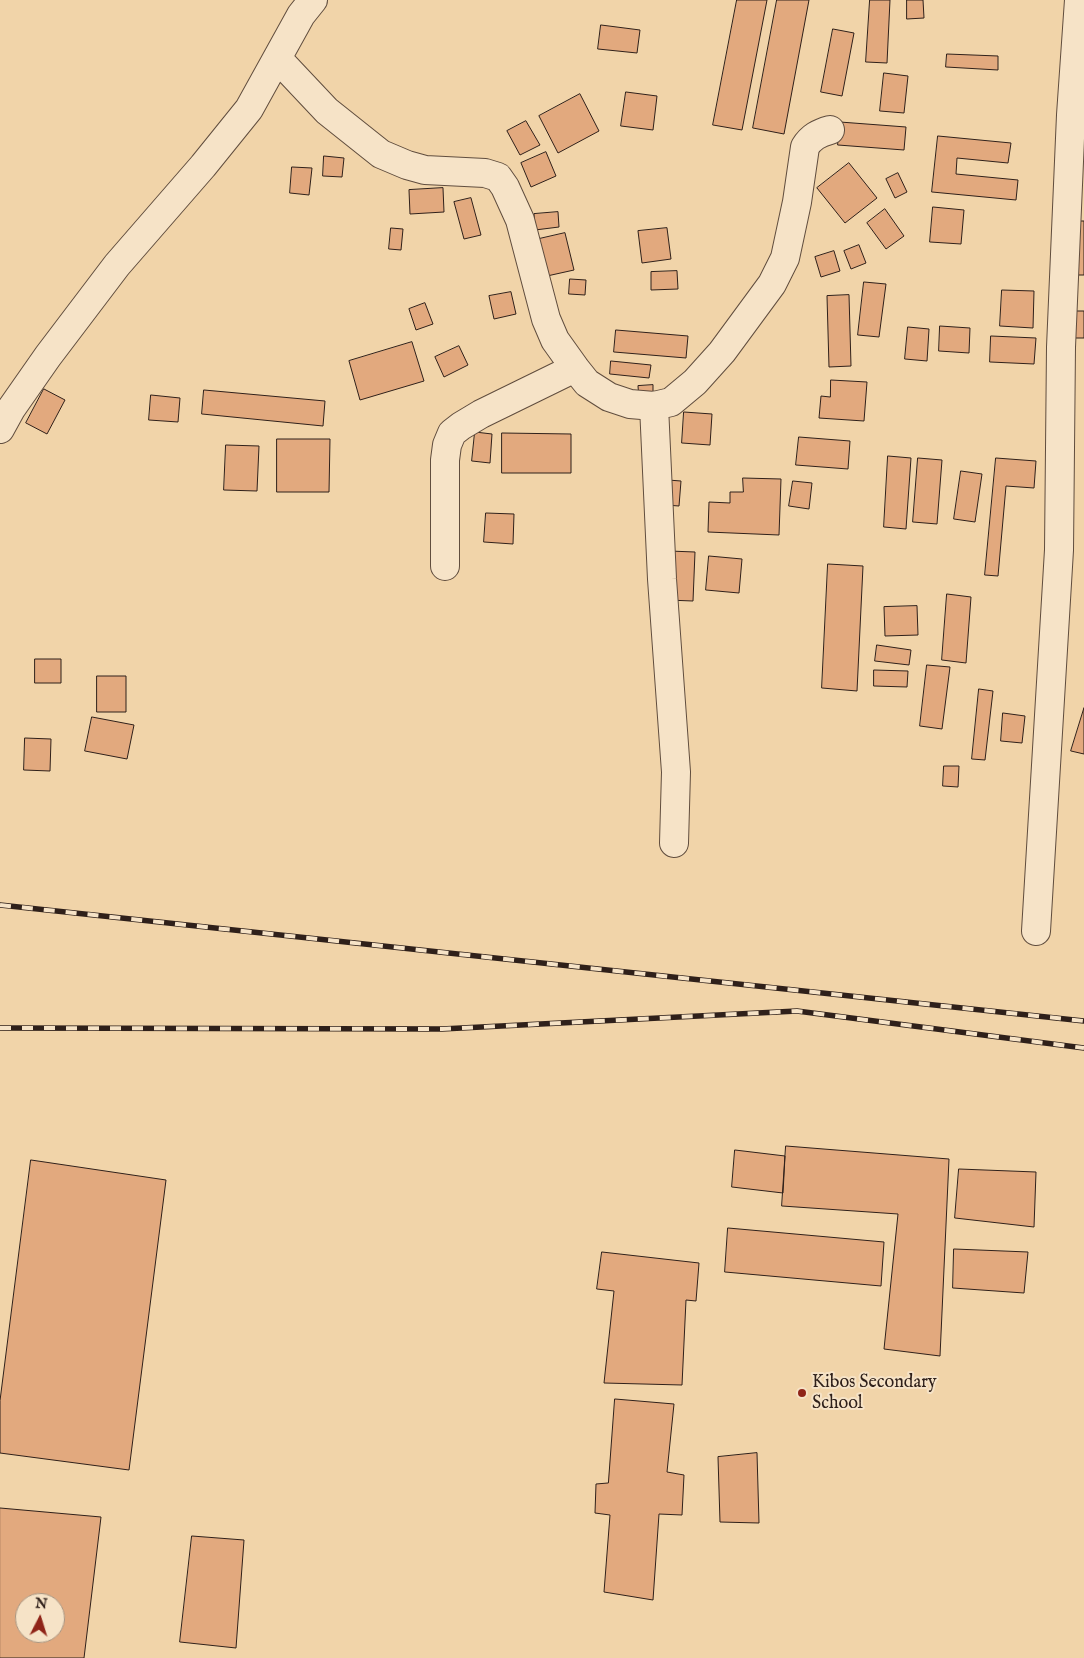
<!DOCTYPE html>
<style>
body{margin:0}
#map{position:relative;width:1084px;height:1658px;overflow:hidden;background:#f1d4a9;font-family:"IM FELL English",serif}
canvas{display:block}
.north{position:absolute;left:15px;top:1593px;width:50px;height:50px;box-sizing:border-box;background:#f6e3c7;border:1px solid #a69582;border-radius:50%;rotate:5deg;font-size:14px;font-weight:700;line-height:20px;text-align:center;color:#2f201a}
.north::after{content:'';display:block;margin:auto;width:18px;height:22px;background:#8f2418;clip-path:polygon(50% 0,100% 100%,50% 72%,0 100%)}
</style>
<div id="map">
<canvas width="1084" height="1658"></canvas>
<div class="north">N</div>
</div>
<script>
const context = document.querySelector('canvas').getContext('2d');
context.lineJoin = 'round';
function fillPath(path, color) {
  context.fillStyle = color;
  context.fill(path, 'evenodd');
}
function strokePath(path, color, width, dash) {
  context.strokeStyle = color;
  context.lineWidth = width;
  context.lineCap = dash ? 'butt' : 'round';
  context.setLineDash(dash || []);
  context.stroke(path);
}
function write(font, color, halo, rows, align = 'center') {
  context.font = font + ' "IM FELL English",serif';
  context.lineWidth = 4;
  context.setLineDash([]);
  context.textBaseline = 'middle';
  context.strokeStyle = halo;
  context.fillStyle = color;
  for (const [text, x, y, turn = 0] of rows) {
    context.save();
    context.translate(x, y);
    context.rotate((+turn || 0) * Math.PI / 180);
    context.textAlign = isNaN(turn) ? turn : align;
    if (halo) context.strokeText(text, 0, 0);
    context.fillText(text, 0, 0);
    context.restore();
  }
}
const building = new Path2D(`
 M737,0h30l-25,130 -29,-5z
 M777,0h32l-25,134 -31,-6z
 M870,0h20l-3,63 -21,-1z
 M907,0h16l1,18 -17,1z
 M601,25l39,5 -3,23 -39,-4z
 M833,29l21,4 -12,63 -21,-4z
 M947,54l51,2v14l-52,-3z
 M884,73l24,3 -4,37 -24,-2z
 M626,92l31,4 -4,34 -32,-4z
 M580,94l19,37 -41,22 -19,-37z
 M526,121l14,24 -20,10 -13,-24z
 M840,122l66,5 -2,23 -66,-5z
 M938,136l73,7 -3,20 -51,-5 -1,16 62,6 -2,20 -84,-8z
 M546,152l10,24 -25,11 -10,-24z
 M324,156l20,2 -2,19 -19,-1z
 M849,163l28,35 -32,25 -28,-35z
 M292,167l20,1 -3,27 -19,-2z
 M898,173l9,19 -12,6 -9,-19z
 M443,188l1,24 -34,2 -1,-24z
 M471,198l10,37 -17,4 -10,-37z
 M933,207l31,3 -3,34 -31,-2z
 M885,209l19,27 -18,13 -19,-26z
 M558,212l1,15 -24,3 -1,-16z
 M1079,221h5v54h-10z
 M391,228l12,1 -2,21 -12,-1z
 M667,228l4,31 -29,4 -4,-32z
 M565,233l9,37 -27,6 -8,-37z
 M859,245l7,18 -15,6 -7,-18z
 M834,251l6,20 -19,6 -6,-20z
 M677,271l1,18 -27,1v-18z
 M570,279l16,1 -1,15 -16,-1z
 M864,282l22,2 -7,53 -21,-2z
 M1002,290l32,1 -1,37 -33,-2z
 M511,292l5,22 -22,5 -5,-23z
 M849,295l2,71 -22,1 -2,-71z
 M425,303l8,21 -17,6 -7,-21z
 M1076,311h8v27h-10z
 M940,326l30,2 -1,25 -30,-2z
 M908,327l21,2 -2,32 -22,-2z
 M616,330l72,6 -2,22 -72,-6z
 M991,336l45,2 -2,26 -44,-2z
 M412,342l12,39 -64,19 -11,-39z
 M459,346l9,19 -24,12 -9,-20z
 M611,361l40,4 -2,13 -39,-4z
 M831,380l36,2 -3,39 -45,-3 2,-22 9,1z
 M653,385v14l-14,1 -1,-14z
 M44,389l21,11 -18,34 -21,-11z
 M204,390l121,11 -2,25 -121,-12z
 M151,395l29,3 -2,24 -29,-2z
 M684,412l28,2 -2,31 -28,-2z
 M475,432l17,2 -2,29 -18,-2z
 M502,433l69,1v39h-69z
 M799,437l51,4 -2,28 -52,-4z
 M277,439h53l-1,53h-52z
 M226,445l33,1 -2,45 -33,-1z
 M888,456l23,2 -5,71 -22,-2z
 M918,458l24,2 -5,64 -24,-2z
 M996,458l40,3 -2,27 -28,-2 -8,90 -13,-1z
 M961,471l21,3 -7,48 -21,-3z
 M743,478l38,1 -2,56 -71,-3 1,-30 21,1v-11h13z
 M668,480l13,1 -2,25 -13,-1z
 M793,481l19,2 -3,26 -20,-3z
 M486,513l28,1 -1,30 -29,-2z
 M669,551l26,1 -2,49 -26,-1z
 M709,556l33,3 -3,34 -33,-3z
 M828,564l35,2 -6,125 -35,-3z
 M947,594l24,3 -5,66 -24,-3z
 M917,606l1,29 -33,1 -1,-29z
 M877,645l34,5 -2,15 -34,-4z
 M35,659h26v24h-26z
 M927,665l23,2 -8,62 -22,-3z
 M874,670l34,1 -1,16 -33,-1z
 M97,676h29v36h-29z
 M979,689l14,2 -8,69 -13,-1z
 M1084,708v46l-13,-3z
 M1003,713l22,3 -3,27 -21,-2z
 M92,717l42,8 -7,34 -42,-8z
 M25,738l26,1 -1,32 -26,-1z
 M944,766h15l-1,21 -15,-1z
 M786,1146l163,13 -9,197 -56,-7 14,-135 -116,-8z
 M735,1150l50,6 -2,37 -51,-6z
 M31,1160l135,20 -37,290 -129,-17v-52z
 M959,1169l77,3 -2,55 -79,-9z
 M728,1228l156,14 -3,44 -156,-14z
 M954,1249l74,3 -4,41 -71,-5z
 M602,1252l97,11 -3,38 -10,-1 -4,85 -78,-2 10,-92 -17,-2z
 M615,1399l59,5 -7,68 17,3 -2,40 -23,-1 -6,86 -49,-8 6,-77 -15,-2 1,-29 12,-1z
 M757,1453l2,70 -39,-1 -2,-65z
 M0,1508l101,9 -17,141h-84zM25,1603h30v30h-30z
 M192,1536l52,4 -8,108 -56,-6z`);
const street = new Path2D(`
 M278,59l49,52 54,43 26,11 18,5 60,3 13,4 7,10 15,33 26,99 9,21 20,28 12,15 22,14 21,7 24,2 17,-4 24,-20 27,-30 50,-68 13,-26 12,-56 8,-55c6,-10 14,-14 25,-17
 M654,406l8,173 14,193 -2,71
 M0,429l11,-20 37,-53 69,-91 86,-99 46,-57 52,-94 12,-15
 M445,566v-106l2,-15 5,-12 9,-7 20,-12 94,-46
 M1036,931l23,-381 2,-203 10,-232 8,-115`);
const rail = new Path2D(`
 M0,905l1084,116
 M0,1028l442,1 355,-18 287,37`);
const markers = [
 [802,1393,5,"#8f2418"]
];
const poiNames = [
 ["Kibos Secondary",812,1383],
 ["School",812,1404]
];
fillPath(building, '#e2a97e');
strokePath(building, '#2f201a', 1);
strokePath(street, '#604d3e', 30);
strokePath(street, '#f6e3c7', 28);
strokePath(rail, '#2f201a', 5.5);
strokePath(rail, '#f6e3c7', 4, [11]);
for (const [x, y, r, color] of markers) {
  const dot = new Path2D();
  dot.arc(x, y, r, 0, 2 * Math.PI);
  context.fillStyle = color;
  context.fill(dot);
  strokePath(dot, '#f6e3c7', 2);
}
write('18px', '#2f201a', '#f6e3c7', poiNames, 'left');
</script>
